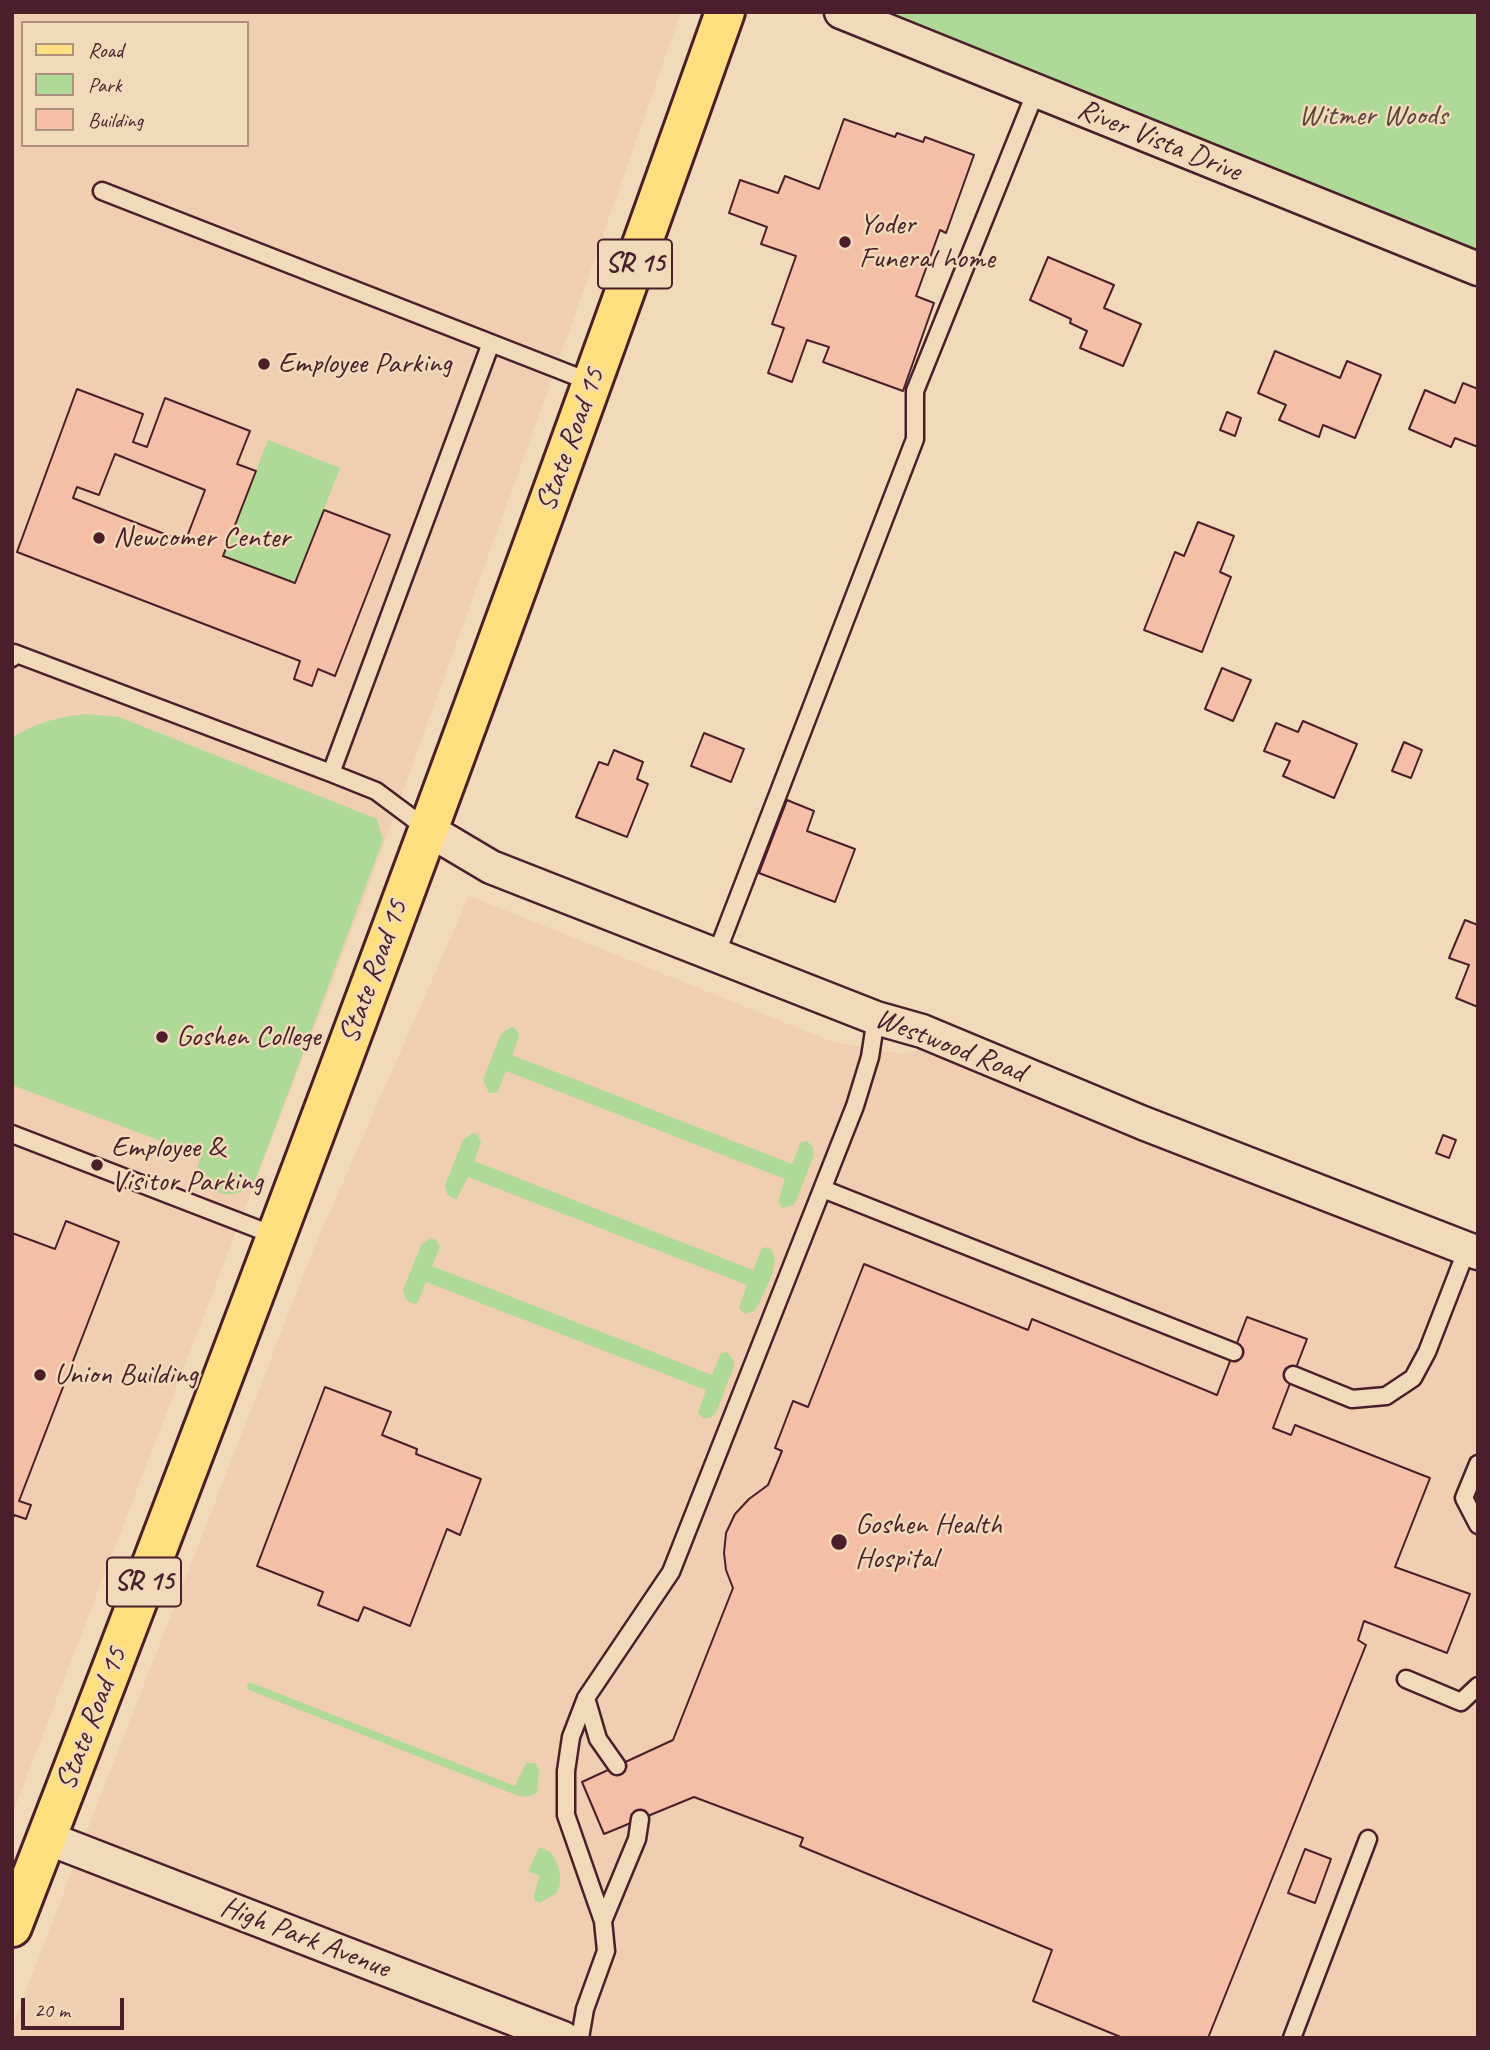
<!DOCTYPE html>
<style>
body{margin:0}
#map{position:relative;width:1490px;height:2050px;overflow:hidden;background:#f1dab9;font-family:Caveat,sans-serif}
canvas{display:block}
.frame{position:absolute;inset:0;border:14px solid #4a1f2b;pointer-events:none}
.legend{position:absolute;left:21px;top:21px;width:228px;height:126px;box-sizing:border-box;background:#f1dab9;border:2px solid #ae8f80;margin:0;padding:9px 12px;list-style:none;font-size:21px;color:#4a1f2b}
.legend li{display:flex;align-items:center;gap:14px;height:35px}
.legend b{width:35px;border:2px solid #ae8f80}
.scale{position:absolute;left:21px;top:1998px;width:103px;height:32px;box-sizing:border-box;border:4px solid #4a1f2b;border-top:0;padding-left:9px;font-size:21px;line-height:24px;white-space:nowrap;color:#4a1f2b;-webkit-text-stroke:5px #f1dab9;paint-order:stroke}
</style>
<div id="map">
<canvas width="1490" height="2050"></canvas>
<div class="frame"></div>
<ul class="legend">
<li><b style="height:9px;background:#fedf80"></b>Road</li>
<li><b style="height:19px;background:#afd997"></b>Park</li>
<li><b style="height:19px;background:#f4bea7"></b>Building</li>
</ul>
<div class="scale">20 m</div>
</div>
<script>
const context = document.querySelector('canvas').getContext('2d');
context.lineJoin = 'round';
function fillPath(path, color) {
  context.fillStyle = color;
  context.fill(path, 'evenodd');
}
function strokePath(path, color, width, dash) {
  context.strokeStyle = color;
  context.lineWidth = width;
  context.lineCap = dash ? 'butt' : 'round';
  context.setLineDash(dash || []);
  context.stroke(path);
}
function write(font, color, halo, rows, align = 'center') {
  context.font = font + ' Caveat,sans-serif';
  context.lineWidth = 5;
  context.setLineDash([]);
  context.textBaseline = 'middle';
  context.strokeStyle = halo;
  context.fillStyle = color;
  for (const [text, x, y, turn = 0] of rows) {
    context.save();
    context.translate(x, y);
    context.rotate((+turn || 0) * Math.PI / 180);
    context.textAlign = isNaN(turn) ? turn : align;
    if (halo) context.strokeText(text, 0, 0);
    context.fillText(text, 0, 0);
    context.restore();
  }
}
const built = new Path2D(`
 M12,12h669l-112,320 -204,564 -353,919zM23,23h224v122h-224z
 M469,896l364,146 69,12 18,-4 558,220v768h-1466v-10l82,-215 220,-565z`);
const green = new Path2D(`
 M841,12h637v257z
 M268,440l72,28 -45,115 -72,-27z
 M85,714l34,3 258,102 6,21 -130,346c-28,16 -33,6 -60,-5l8,-25 -189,-71v-347c25,-16 44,-20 73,-24z
 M511,1027l5,2 3,8 -7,18 280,109 9,-22 6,-1 6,6 1,8 -17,44 -4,6 -10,3 -5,-6 7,-23 -279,-108 -8,20 -4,2h-5l-6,-13 18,-46z
 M473,1133l5,2 3,7 -7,19 279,109 9,-22 7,-1c15,13 -4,42 -10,57l-5,7 -9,3 -6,-6 8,-23 -279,-108 -12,23 -9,-6 -2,-9 18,-45z
 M431,1238l5,2 4,7 -8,19 280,109 9,-22 6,-1 7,9v5l-17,44 -4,6 -9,3 -6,-6 8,-23 -280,-108 -8,20 -3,2 -9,-4 -3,-10 18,-45z
 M249,1682l266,104 11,-23h9l4,7 -2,23 -12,4 -9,-2 -267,-105 -2,-3z
 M539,1848c18,0 26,31 18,45l-18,10 -5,-3v-6l6,-18 -12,-5z`);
const building = new Path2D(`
 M844,119l51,18 2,-4 26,9 2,-5 49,18 -28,78 -6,-3 -24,66 18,7 -31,88 -80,-29 6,-15 -22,-7 -15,42 -24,-9 16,-45 -12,-4 24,-68 -35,-12 6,-17 -38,-14 11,-33 38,13 7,-17 34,13z
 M1048,257l66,28 -10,23 37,16 -18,42 -43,-18 7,-17 -17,-8 1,-4 -41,-19z
 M1275,351l65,27 7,-17 34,14 -26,63 -32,-13 -4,12 -40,-17 7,-15 -28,-12z
 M1463,383l15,6v58l-23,-9 -4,9 -42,-18 16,-39 30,13z
 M77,389l66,25 -10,28 14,5 18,-49 85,33 -13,33 19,7 -33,85 72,27 29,-73 66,25 -55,141 -17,-7 -6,17 -18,-7 6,-18 -283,-109zM115,454l90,36 -20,52 -112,-44 4,-11 22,8z
 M1227,412l14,6 -6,18 -15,-6z
 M1198,522l36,14 -14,36 11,5 -29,75 -58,-22 31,-78 9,4z
 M1222,668l29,12 -18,41 -28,-12z
 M1303,721l54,23 -23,54 -51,-22 7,-15 -26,-10 12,-28 22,9z
 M704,733l40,16 -13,33 -40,-16z
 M1404,742l18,8 -11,28 -19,-7z
 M614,750l29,12 -6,17 11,5 -21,53 -51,-20 23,-55 9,3z
 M787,800l27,11 -7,20 48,18 -20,53 -76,-29z
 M1465,920l13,5v82l-22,-9 13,-33 -20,-7z
 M1443,1135l13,5 -7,18 -13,-5z
 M66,1221l53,21 -100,259 12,4 -5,14 -12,-4 -2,6v-288l43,16z
 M864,1264l164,66 4,-11 185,76 30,-78 60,22 -34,89 18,7 4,-10 135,53 -35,89 75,27 -23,59 -83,-32 -6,19 8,5 -158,393h-85l-90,-37 19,-51 -252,-104 3,-8 -109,-41 -90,37 -22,-52 91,-42 60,-152 -7,-18 -2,-17 2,-20 9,-19 14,-15 19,-14 14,-34 -7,-3 18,-47 15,6z
 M325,1387l66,25 -9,23 35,14 -1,5 65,25 -21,56 -13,-6 -37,97 -46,-19 -6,14 -40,-16 5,-13 -66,-26z
 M1305,1849l26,10 -16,44 -27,-10z`);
const lane = new Path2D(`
 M102,191l491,192
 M12,658l2,-5 317,120 45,18 51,38
 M331,773l160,-430
 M716,955l199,-516v-48l121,-300
 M12,1134l264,102
 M823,1189l411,163
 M1293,1375l59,24 34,-3 27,-18 14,-26 40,-103
 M1478,1464l-14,34 14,27
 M1406,1679l55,23 17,-16
 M586,1698l12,41 19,27
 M603,1921l34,-82 3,-20
 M580,2038l5,-29 21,-58 -3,-30 -37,-106v-44l5,-34 15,-39 85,-126 184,-466 15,-49 6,-39
 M1292,2038l76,-199`);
const street = new Path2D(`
 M841,12l637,257
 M427,829l64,38 385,151 46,13 221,92 335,130
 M47,1838l516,200`);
const primary = new Path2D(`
 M12,1927c246,-635 485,-1273 713,-1915`);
const markers = [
 [845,242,7,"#4a1f2b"],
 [264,364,7,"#4a1f2b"],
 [99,538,7,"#4a1f2b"],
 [162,1037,7,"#4a1f2b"],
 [97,1165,7,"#4a1f2b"],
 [40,1375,7,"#4a1f2b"],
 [839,1542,9,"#4a1f2b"]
];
const shields = [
 [635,264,74],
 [144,1582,74]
];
const shieldNames = [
 ["SR 15",635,264],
 ["SR 15",144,1582]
];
const parkNames = [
 ["Witmer Woods",1373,116]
];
const streetNames = [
 ["River Vista Drive",1159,141,22],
 ["State Road 15",571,440,-70],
 ["State Road 15",374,972,-70],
 ["Westwood Road",950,1046,21],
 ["State Road 15",92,1719,-69],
 ["High Park Avenue",305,1938,21]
];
const poiNames = [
 ["Yoder",859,225],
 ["Funeral home",859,259],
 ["Employee Parking",278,364],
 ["Newcomer Center",113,538],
 ["Goshen College",176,1037],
 ["Employee &",111,1148],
 ["Visitor Parking",111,1182],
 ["Union Building",54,1375],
 ["Goshen Health",855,1525],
 ["Hospital",855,1559]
];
fillPath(built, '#efceb1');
fillPath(green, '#afd997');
fillPath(building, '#f4bea7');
strokePath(building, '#4a1f2b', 2);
strokePath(lane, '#4a1f2b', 21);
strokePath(street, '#4a1f2b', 37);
strokePath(primary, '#4a1f2b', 44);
strokePath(lane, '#f1dab9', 16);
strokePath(street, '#f1dab9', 32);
strokePath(primary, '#fedf80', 38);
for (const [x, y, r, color] of markers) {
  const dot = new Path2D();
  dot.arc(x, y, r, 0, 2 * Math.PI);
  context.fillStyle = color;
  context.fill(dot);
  strokePath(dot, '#f1dab9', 2.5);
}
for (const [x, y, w] of shields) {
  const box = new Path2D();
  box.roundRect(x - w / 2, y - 24.5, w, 49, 5);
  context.fillStyle = '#f1dab9';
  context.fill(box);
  strokePath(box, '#4a1f2b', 2);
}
write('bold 28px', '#4a1f2b', null, shieldNames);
write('30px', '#5e4441', '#f1dab9', parkNames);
write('30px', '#4a1f2b', '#f1dab9', streetNames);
write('30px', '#4a1f2b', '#f1dab9', poiNames, 'left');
</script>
